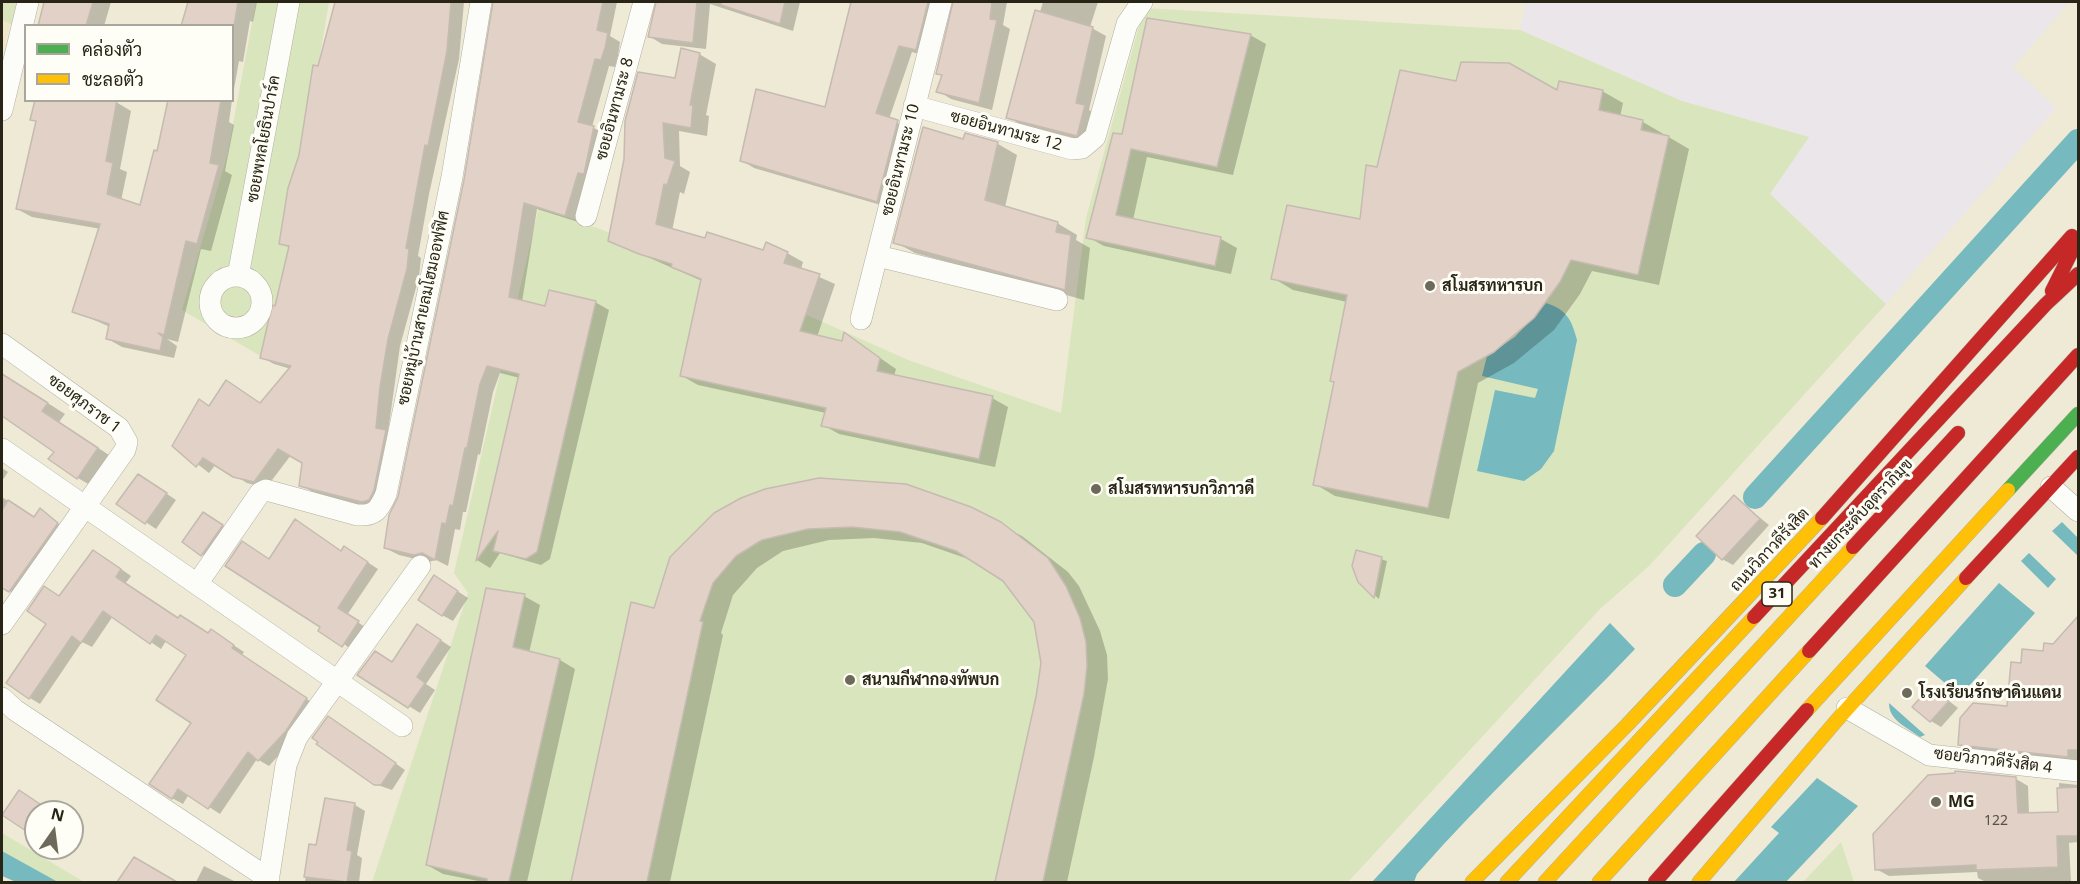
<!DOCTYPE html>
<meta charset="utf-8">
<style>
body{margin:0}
#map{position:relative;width:2080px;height:884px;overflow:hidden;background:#eeead6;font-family:"Noto Sans",Sarabun,sans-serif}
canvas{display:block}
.frame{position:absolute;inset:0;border:3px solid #282517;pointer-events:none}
.legend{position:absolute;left:24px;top:24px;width:210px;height:78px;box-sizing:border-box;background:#fffef6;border:2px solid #a9a79d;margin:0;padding:8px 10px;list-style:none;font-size:18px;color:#282517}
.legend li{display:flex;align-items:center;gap:12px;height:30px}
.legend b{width:30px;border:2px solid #a9a79d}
.north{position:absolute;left:24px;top:800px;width:60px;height:60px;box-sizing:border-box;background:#fffef6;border:2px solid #a9a79d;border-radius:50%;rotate:14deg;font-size:16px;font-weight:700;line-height:24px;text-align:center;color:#282517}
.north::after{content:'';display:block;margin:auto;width:21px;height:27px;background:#6d6a5a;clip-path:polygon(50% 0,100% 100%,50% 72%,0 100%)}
</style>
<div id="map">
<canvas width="2080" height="884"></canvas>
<div class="frame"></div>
<ul class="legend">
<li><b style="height:8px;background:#4caf50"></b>คล่องตัว</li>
<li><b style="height:8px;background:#ffc107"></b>ชะลอตัว</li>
</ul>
<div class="north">N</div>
</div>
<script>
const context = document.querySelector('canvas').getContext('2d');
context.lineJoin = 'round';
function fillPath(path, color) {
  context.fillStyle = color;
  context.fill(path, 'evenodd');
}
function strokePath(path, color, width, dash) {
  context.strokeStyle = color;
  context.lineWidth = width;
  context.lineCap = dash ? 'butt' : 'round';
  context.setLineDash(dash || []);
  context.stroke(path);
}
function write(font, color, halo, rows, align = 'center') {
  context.font = font + ' "Noto Sans",Sarabun,sans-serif';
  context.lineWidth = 6;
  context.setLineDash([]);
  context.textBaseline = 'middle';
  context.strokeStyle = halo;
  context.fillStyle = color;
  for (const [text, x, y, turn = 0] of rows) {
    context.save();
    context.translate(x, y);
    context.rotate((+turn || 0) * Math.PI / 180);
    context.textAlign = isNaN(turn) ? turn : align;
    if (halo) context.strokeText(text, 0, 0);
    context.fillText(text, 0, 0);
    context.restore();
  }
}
const commercial = new Path2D(`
 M1526,2h544l-57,65 43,41 -170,196 -117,-110 39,-57 -126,-36 -162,-71z`);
const built = new Path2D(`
 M2,2h13l-13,56z`);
const green = new Path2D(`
 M2,2h17l-6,23 -11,-5z
 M256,2h73l-42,251 -23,105 -82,-48 45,-154z
 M1144,8l376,22 162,71 127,36 -39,57 116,110 -236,261 -50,44 -252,273h-976l96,-289 -14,-20 85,-367 158,60 211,94 153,53 25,-195z
 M2,833l82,49h-26l-56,-31z
 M1841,842l13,40h-51z`);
const water = new Path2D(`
 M1546,303c20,6 26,17 31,37l-23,111 -13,18 -17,12 -47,-10 18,-81 40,8 3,-9 -56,-13 5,-20 28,-19z
 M2062,522l16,16 -1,17 -25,-24z
 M2029,553l27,26 -8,9 -27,-27z
 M1999,583l36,30 -75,83 -35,-30z
 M1610,623l25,26c-72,76 -149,146 -218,225l-3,8h-42z
 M1889,703l36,32 -5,2c-13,-10 -31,-16 -31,-34z
 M1817,778l41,28 -72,76h-52l45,-49 -8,-6z
 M2,851l56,31h-42l-14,-6z`);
const shadow = new Path2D(`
 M46,2h65l-7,24h-59l-5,-3z
 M189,2h68l-4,20 -3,-1 -7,41 -4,-1 -7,39v-74h-50z
 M392,2h72l-5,57 -30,135 -11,62 3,2 -2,19 -19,69 -12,86 -16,77 -59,-17 -13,-7 4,-23 -13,-7 -25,33 -19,-5 -31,-19 -7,9 -35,-27 36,-39 51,-3 30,-35 -17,-5 -13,-7 16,-49 13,-60 -9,-5 38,-175 69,-43z
 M494,2h123l-7,34 10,6 -2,14 -3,11 -6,-1 -17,61 15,8 -29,87 -41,-13 -15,93 24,6 49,-6 14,8 -59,249 -9,6 -41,-12 -10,15 -13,-8 43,-182 -20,-5 -7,19 -13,63 -2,-1 -12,58h-3l-3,18 -5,-1 -7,37 -12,-6 -8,2 -29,-7 -14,-7 15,-51 66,-318z
 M658,2h142l-7,29 -83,-27 -4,45 -44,-5 -13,-8z
 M853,2h93l-17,55 -17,-5 -23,67 22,10 -20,79 -137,-40 -13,-8 85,-52z
 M954,2h53l-4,23 7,4 -18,81 -41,-11 -13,-8 5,-15 -5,-3z
 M1043,2h55l-8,25 16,9 -17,74 8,4 -7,28 -69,-17 -13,-8z
 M1250,35l16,9 -33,131 -86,-18 -14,63 88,19 16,9 -6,26 -127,-28 -16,-9 35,-102z
 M699,54l17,10 -10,51 3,1 -2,20 -28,-5 1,35 10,6 -6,22 -4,-2 -8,39 92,21 23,1 16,9 -2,7 34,15 -18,53 43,7 36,25 -2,7 98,22 16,9 -13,60 -156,-33 -16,-9 3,-12 -128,-28 -16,-9 20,-95 -93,-41 67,-161z
 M1457,82l101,10 44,-1 21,12 -3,14 23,5 46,27 -30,136 -67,-14 -12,23 -26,36 -40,33 -36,20 -29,136 -114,-23 -20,-12 21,-102 11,-80 -54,-12 -20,-12 88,-57 17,-52z
 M173,100h59l-3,22 5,3 -9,46 7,4 -21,76 -10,-2 -23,93 -11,-3 10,7 -3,12 -52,-11 -14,-8 2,-12 -36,-16 27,-82 -69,-12 -15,-8 99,-107 15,9 -11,58 7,3 -6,29 20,6z
 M998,144l19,11 -12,52 52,16 20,12 -1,5 14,8 -6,52 -169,-47 -20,-11z
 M2,374l63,40 -6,8 56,37 -20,29 -17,-10 -22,-26 -54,-37z
 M2,468l6,4 -6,9z
 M149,482l27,18 -20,29 -37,-25z
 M905,486l31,8 86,42 46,36 11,14 21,45 7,24 1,24 -14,78 -27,125h-70l41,-185 4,-34 -7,-42 -31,-42 -30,-18 -52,-18 -48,-5 -45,2 -46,11 -26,17 -24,27 -12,38 2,2 -53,247h-98l61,-278 22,6 16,-52z
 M2,497l32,22 6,-9 25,19 -47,67 -16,-10z
 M1734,497l35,28 -36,40 -11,-6z
 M214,520l18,12 -20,28 -10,-6z
 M1357,552l30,9 -8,38 -20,-18z
 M355,554l23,15 -31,46 21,14 -15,22 -31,-24 -52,-67z
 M104,557l27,19 -6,8 54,35 30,15 12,3 23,15 -2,3 75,51 -21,30 -27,30 -12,-7 -37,55 -31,-20 -6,10 -11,-6 21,-75 -5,-68 -22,-14 -5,8 -48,-33 -21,31 -10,-5 -42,62 -10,-6 18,-75 12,-26z
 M445,583l23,15 -15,23 -11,-6z
 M524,596l16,9 -11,48 31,7 15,9 -48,213h-44l-40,-8 -16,-9z
 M2078,617v151l-96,-10 -23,-14 49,-36 14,-43 32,-19z
 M428,632l23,15 -25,37 9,6 -15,23 -61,-38 34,-11z
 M1932,688l26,20 -17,19 -10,-6z
 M339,724l66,46 -13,20 -17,-6z
 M2016,779l12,7 1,28 31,-1 -1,-30 19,2v57l-9,1 2,39h-85l-8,-4 -1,-6 -88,4 -13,-7z
 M30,798l21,14h-15v23l-31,-20z
 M326,799l29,6 10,6 -8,44 5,3 -3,24h-54l5,-37 7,2z
 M135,859l39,23h-55z
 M204,866l32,16h-40z`);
const canal = new Path2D(`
 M1755,497l323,-356
 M1675,585l29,-31`);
const building = new Path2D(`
 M44,2h49l-7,24h-48z
 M188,2h50l-4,24h-53z
 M335,2h116l-4,49 -19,95 -3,-1 -19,103 3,1 -2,20 -19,70 -8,48 -4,41 10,2 -12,60 -5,10 -7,2 -63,-16 3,-23 -24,-14 -24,33 -21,-5 -30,-19 -7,9 -24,-21 27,-47 10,7 17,-26 34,23 31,-37 -31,-8 12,-53 3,1 14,-60 -10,-2 9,-56 11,-33 14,-90 5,1z
 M493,2h110l-6,28 11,3 -3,15 -4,12 -6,-1 -17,63 16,4 -10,48 -6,-1 -13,43 -41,-13 -15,94 36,9 4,-16 47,11 -59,251 -11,7 -33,-8 5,-20 -22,30 43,-187 -32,-8 -7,18 -13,64h-2l-12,58 -3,-1 -4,19 -4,-1 -7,37 -13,-7 -8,2 -30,-7 5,-33 9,-18 66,-317z
 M656,2h41l-4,41 -45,-6z
 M721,2h64l-5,22 -59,-19z
 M851,2h77l-12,48 -17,-4 -23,67 22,7 -21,82 -137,-41 16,-72 69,18z
 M953,2h39l-2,17 7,1 -18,83 -43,-11 6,-17 -6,-1z
 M1035,10l58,17 -17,76 9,2 -8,31 -71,-18z
 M1147,18l104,16 -34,133 -86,-18 -15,66 105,22 -6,29 -129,-28 27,-105 9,1z
 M681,48l19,5 -10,52h3l-2,23 -28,-5 2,35 10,3 -8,24 -3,-1 -8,40 49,14 2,-6 56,18 3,-8 22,10 -4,11 36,11 -20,57 42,10 2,-9 36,26 -3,13 116,25 -14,63 -158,-33 5,-18 -146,-32 21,-97 -30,-12 1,-3 -33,-10 -31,-13 16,-82 1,-38 13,-49 37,6z
 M1461,62l48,1 48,27 2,-9 44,9 -4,20 44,10 -2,10 28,6 -31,139 -67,-15 -11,22 -26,36 -40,34 -36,20 -30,136 -115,-23 21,-103 -4,-1 17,-86 -76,-16 16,-74 73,14 6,-54 11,2 23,-97 56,11z
 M35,100h82l-11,61 7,2 -6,31 33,11 14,-55 3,1 11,-51h53l-11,63 9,2 -22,79 -11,-3 -22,94 -6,-2 5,4 -3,14 -54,-12 3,-15 -37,-12 28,-88 -84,-15 20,-88 -6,-1z
 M923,127l40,12 2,-6 33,9 -13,58 73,22 -2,10 15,3 -6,55 -172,-47z
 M2,374l46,29 -6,8 56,37 -21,31 -29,-20 6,-7 -52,-36z
 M138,474l29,19 -22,31 -29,-20z
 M819,478l87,6 65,23 30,15 47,36 18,28 14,32 6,24 1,24 -3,28 -41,188h-48l41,-185 5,-34 -7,-41 -31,-41 -47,-30 -56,-19 -48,-5 -44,2 -46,11 -26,16 -23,27 -13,38 3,1 -56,260h-76l60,-280 23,6 16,-51 44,-44 27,-15 24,-9z
 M1734,495l26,24 -38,41 -26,-24z
 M8,500l26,17 6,-9 18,15 -49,69 -7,-4v-78z
 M203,512l20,13 -22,31 -19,-14z
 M295,519l46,32 3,-5 24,16 -30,46 21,13 -17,26 -24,-16 2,-4 -95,-61 17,-25 27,18z
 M93,550l28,19 -5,8 62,41 2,-3 28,18 3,-4 23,16 -2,3 75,50 -21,33 -28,30 -10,-9 -40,57 -30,-20 -6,10 -23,-15 42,-61 -35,-23 30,-45 -30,-20 -6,9 -47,-33 -22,32 -9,-7 -43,63 -23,-16 40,-59 -19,-13 17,-25 15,10z
 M1356,550l26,7 -8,41 -16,-16 -6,-16z
 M434,575l24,16 -16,25 -24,-16z
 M486,588l39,6 -12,53 47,12 -51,223h-22v-3l-61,-14z
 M2079,615v135h-11v7l-110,-12 2,-27 13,-15 34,3 4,-44 10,1 1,-14 21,2 1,-8 9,1z
 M417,624l24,16 -24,37 8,6 -17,25 -51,-33 18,-24 17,11z
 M1931,686l18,15 -19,21 -18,-15z
 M328,716l68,47 -15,22h-7l-58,-41 2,-2 -6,-4z
 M1955,771l61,6 2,36 40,-1 -1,-24 21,-1 1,49h-22l1,31 -82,3v-5l-101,5 -2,-36 55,-59 27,-2z
 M19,790l24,16 -7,6 -10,19 -24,-16z
 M325,798l30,5 -8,47 5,1 -5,31 -43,-5 5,-33 7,1z
 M134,857l43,25h-60z`);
const street = new Path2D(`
 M914,106l158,43 10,-1 13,-11 32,-113 15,-22
 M2,110l26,-108
 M586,216l58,-214
 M878,256l179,44
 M210 302a26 26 0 1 1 52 0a26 26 0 1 1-52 0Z
 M238,276l51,-274
 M861,319l80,-317
 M2,344l117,84 8,14 -2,8 -123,174
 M2,449l400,277
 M2051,487l27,24
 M197,584l63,-91 6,-3 91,25c18,1 22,-5 29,-21l66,-317 29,-175
 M2,698l13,12 254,169
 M1847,708l82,47 149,16
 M268,882l18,-117 11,-28 123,-171`);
const fast = new Path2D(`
 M2008,490l70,-76`);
const slow = new Path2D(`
 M1807,710l201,-220
 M1472,882l155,-157 195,-207
 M1507,882l247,-265
 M1545,882l308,-335
 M1599,882l210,-231
 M1699,882l138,-162 129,-142`);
const jam = new Path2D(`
 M2052,291l26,-52
 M1822,518l250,-282
 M1853,547l105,-114
 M1966,578l112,-121
 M1754,617l292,-313 32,-30
 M1809,651l269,-296
 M1655,882l152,-172`);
const markers = [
 [1430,286,6,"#6d6a5a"],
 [1096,489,6,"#6d6a5a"],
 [850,680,6,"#6d6a5a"],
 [1907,693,6,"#6d6a5a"],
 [1936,802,6,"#6d6a5a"]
];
const numberNames = [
 ["122",1996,821]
];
const shields = [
 [1777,594,30]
];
const shieldNames = [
 ["31",1777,594]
];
const streetNames = [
 ["ซอยอินทามระ 8",615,109,-75],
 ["ซอยอินทามระ 12",1006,131,15],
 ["ซอยพหลโยธินปาร์ค",264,139,-80],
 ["ซอยอินทามระ 10",901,160,-76],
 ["ซอยหมู่บ้านสายลมโฮมออฟฟิศ",424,308,-78],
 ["ซอยศุภราช 1",84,404,37],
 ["ทางยกระดับอุตราภิมุข",1861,514,-47],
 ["ถนนวิภาวดีรังสิต",1770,550,-47],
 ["ซอยวิภาวดีรังสิต 4",1993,761,7]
];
const poiNames = [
 ["สโมสรทหารบก",1442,286],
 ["สโมสรทหารบกวิภาวดี",1108,489],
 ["สนามกีฬากองทัพบก",862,680],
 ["โรงเรียนรักษาดินแดน",1919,693],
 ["MG",1948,802]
];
fillPath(commercial, '#ebe6e9');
fillPath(built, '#efe8c6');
fillPath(green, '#d9e5bc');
fillPath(water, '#76b9bf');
fillPath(shadow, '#0003');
strokePath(canal, '#76b9bf', 24);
fillPath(building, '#e2d1c7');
strokePath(building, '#c5bbb1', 1.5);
strokePath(street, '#b2af9f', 22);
strokePath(fast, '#b2af9f', 15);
strokePath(slow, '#b2af9f', 15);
strokePath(jam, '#b2af9f', 15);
strokePath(street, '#fcfcf9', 21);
strokePath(fast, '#4caf50', 14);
strokePath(slow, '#ffc107', 14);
strokePath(jam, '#c62828', 14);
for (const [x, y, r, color] of markers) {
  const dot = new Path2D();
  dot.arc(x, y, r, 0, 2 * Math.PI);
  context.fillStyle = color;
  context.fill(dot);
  strokePath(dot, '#fffef6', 2);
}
write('14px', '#565043', null, numberNames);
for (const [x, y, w] of shields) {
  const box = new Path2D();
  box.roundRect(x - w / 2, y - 12, w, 24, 4.5);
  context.fillStyle = '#fffef6';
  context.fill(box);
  strokePath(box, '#282517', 1.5);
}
write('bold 15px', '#282517', null, shieldNames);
write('16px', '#282517', '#fffef6', streetNames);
write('bold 16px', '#282517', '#fffef6', poiNames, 'left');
</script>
